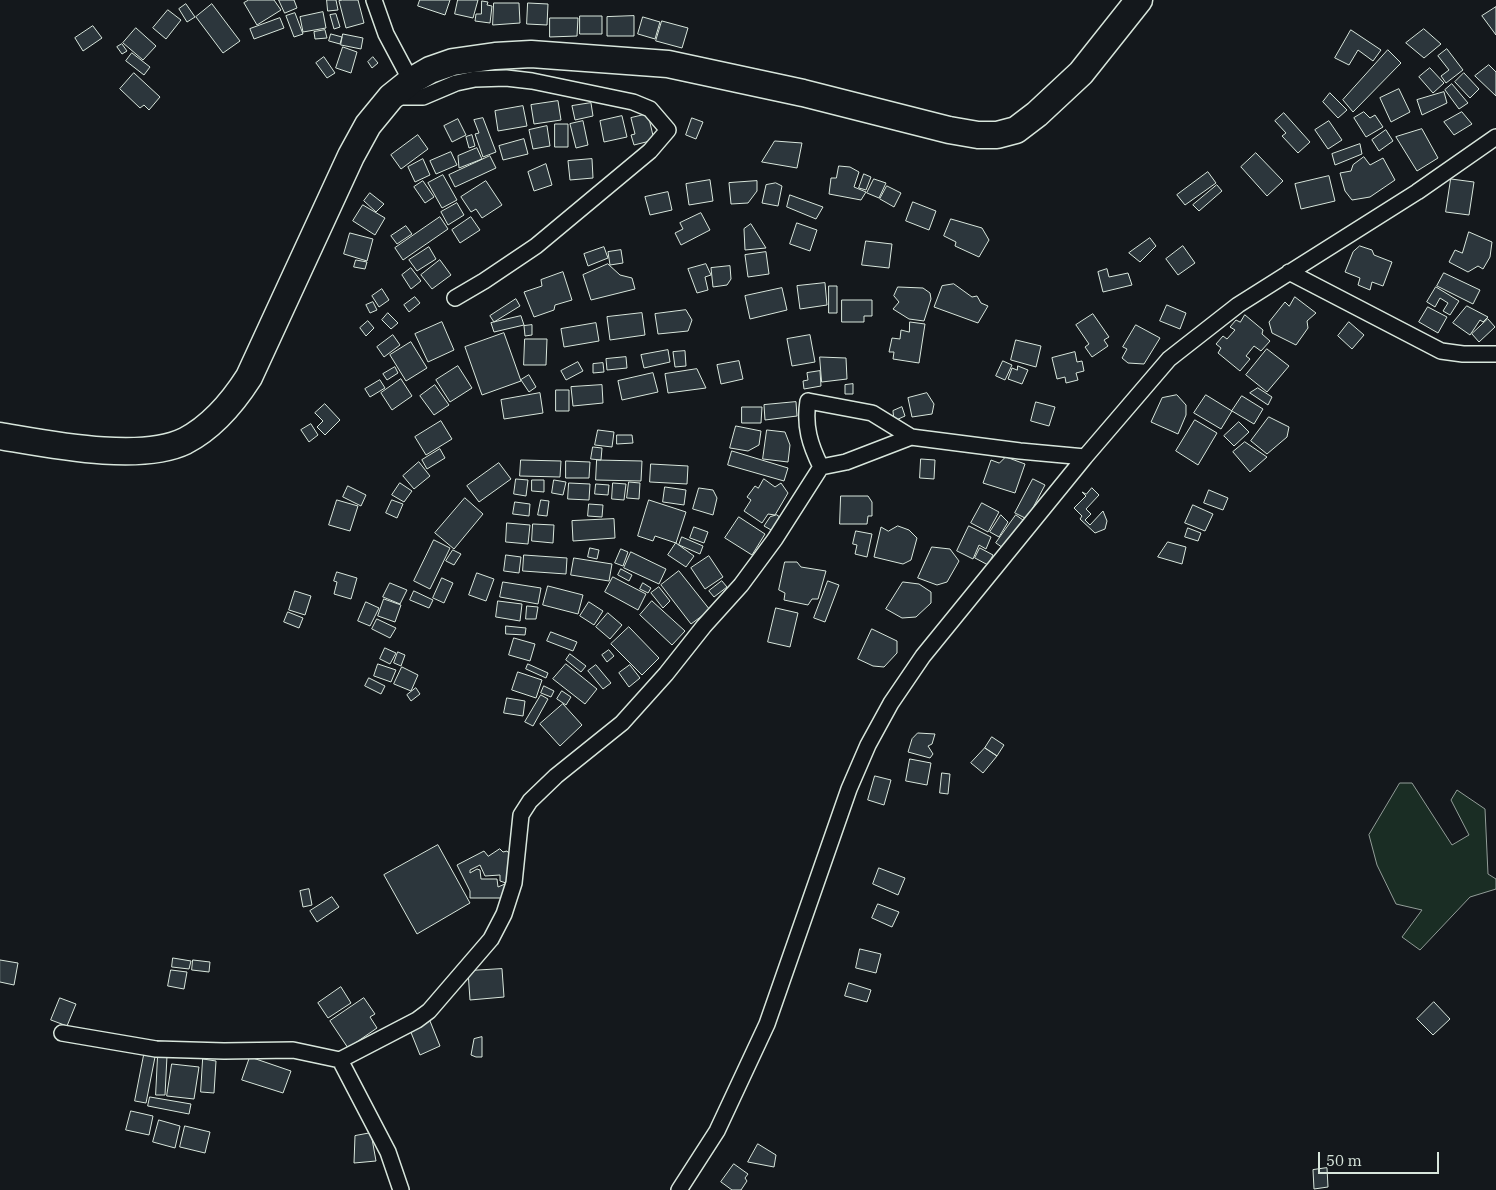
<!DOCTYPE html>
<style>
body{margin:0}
#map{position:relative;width:1496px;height:1190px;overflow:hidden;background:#14181c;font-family:"IBM Plex Serif",serif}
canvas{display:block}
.scale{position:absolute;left:1318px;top:1152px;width:121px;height:22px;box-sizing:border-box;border:2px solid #d8e6dc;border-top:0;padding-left:6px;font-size:15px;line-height:18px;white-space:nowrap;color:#d8e6dc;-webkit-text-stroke:4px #14181c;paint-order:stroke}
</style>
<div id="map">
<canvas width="1496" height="1190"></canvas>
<div class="scale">50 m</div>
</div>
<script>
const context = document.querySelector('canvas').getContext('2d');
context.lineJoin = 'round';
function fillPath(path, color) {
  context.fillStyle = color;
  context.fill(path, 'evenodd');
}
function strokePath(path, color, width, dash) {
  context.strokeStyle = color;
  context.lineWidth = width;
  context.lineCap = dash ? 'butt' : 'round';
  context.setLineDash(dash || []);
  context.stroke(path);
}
const green = new Path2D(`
 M1400,783h12l40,62 17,-10 -18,-35 6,-10 28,19 3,65 8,5v10l-26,8 -50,53 -18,-13 20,-27 -26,-6 -19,-39 -8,-30z`);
const building = new Path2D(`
 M249,0h25l7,10 -24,15 -13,-22z
 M279,0h15l3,8 -12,5z
 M327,0h9l2,10 -10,1z
 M343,0h15l6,23 -18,5 -7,-27z
 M420,0h30l-5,15 -27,-9z
 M458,0h20l-5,18 -18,-4z
 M482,1l6,1 -1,3 5,1 -2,17 -15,-2 1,-7h5z
 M494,3h25l1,20 -27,2z
 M528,3l20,1 -1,21 -20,-1z
 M186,4l9,13 -8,5 -8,-13z
 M212,4l28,37 -17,12 -27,-36z
 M1496,7v28l-14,-19z
 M168,10l13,10 -15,19 -13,-11z
 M323,12l3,16 -23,4 -3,-15z
 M295,13l8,21 -9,3 -8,-21z
 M336,14l4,13 -6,2 -4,-14z
 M580,16h22v18h-22z
 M634,16v20h-27v-19z
 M643,17l17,5 -5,17 -17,-5z
 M280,18l4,10 -30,11 -4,-10z
 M550,18h28l-1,18 -27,1z
 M662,21l26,7 -6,20 -26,-7z
 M93,26l9,12 -19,13 -8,-13z
 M136,28l20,18 -13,14 -20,-17z
 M1424,29l17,15 -17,14 -18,-15z
 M325,30l2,8 -12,1 -1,-7z
 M1351,30l30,20 -8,11 -15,-11 -9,15 -14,-7z
 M331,34l11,3 -2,7 -11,-3z
 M343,34l20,4 -2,11 -20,-4z
 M122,44l5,7 -5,3 -5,-7z
 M343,47l14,5 -6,21 -15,-5z
 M1447,49l16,21 -17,13 -5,-7 8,-6 -11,-14z
 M1388,50l13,13 -48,49 -10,-12z
 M132,53l18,14 -6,8 -18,-14z
 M324,57l11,16 -8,5 -11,-15z
 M373,57l5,6 -6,5 -4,-6z
 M1489,65l7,7v24l-21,-20z
 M1430,68l14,15 -11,10 -14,-16z
 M134,73l26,24 -11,13 -5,-5 -4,3 -20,-19z
 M1464,73l15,16 -9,9 -15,-16z
 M1452,84l16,19 -9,6 -14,-19z
 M1399,89l11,23 -19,10 -11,-24z
 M1444,92l3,11 -25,12 -5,-15z
 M1330,93l17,17 -9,8 -15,-16z
 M558,101l3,19 -27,4 -3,-19z
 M591,103l2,13 -18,4 -3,-14z
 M523,106l4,20 -29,5 -3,-20z
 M1364,112l6,6 5,-3 8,12 -17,10 -12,-19z
 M1462,112l10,12 -18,11 -10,-13z
 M1284,113l26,29 -12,11 -16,-17 4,-3 -11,-12z
 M648,114l6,26 -20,5 -3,-10 4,-1 -4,-16z
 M622,116l5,21 -23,5 -4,-21z
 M483,118l13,34 -13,5 -8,-23 4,-1 -5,-13z
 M692,118l11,4 -7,17 -10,-4z
 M458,119l8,16 -14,7 -8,-16z
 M583,121l5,24 -12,3 -6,-24z
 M1329,121l13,19 -14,9 -13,-19z
 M555,124h13v23h-13z
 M547,126l3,20 -17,3 -4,-19z
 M1422,129l16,29 -21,13 -21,-34z
 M1386,130l7,11 -14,10 -7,-11z
 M418,135l10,14 -27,20 -10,-14z
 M472,135l3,11 -6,2 -3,-11z
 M524,139l4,15 -25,6 -4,-14z
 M775,141l27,2 -5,25 -35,-6z
 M1360,144l2,10 -27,11 -3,-11z
 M477,148l5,11 -23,9 -1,-12z
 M451,152l6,13 -21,9 -6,-13z
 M1256,153l27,28 -16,15 -26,-29z
 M490,156l6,12 -41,19 -6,-12z
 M1364,157l6,8 13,-7 12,22 -25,17 -18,3 -7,-9 -5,-18 11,-2 2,-6z
 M423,159l7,16 -15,7 -7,-15z
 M592,159l1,19 -23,2 -2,-19z
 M546,164l6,21 -18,6 -6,-19z
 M839,166l11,1 9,5 -5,15 12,5 -5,8 -32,-6 2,-16h5z
 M1208,172l8,11 -31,22 -8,-10z
 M864,174l7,3 -5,13 -7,-2z
 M443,175l14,25 -15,8 -14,-25z
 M1329,176l6,25 -34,8 -6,-25z
 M874,179l12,4 -7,15 -12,-5z
 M1451,179l23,3 -5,33 -23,-3z
 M710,180l3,21 -24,4 -3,-21z
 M423,181l11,16 -9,6 -11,-16z
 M486,181l16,24 -20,13 -6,-9 -5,3 -10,-15z
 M757,181v10l-9,12 -17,1 -2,-21z
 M776,183l6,3 -4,20 -16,-3 4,-18z
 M1217,185l5,6 -23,20 -6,-6z
 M887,186l14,7 -7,14 -14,-8z
 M668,192l4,18 -22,5 -5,-18z
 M370,193l14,11 -8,8 -12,-11z
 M790,195l33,12 -7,12 -29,-12z
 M913,202l23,9 -7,19 -23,-9z
 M457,203l7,12 -16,10 -7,-13z
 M363,205l22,13 -10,17 -22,-14z
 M701,213l9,17 -29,15 -6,-12 8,-4 -3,-6z
 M440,217l8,12 -45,31 -8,-12z
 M471,217l9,13 -20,13 -8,-13z
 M951,219l31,9 7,12 -10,17 -24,-11 1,-4 -12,-6z
 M797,223l20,7 -7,21 -20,-7z
 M751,224l15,24 -21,2 -1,-21z
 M406,226l6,8 -15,10 -6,-8z
 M1469,232l23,10 -2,15 -7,12 -5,-3 -10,6 -19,-10 6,-12 7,3z
 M350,233l23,6 -6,22 -23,-7z
 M1150,238l6,8 -16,16 -11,-9z
 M866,241l26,3 -3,24 -27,-3z
 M1183,246l12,17 -17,12 -12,-16z
 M1360,246l12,4 2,5 18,7 -9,24 -11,-4 -2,8 -12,-5 2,-7 -15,-6 8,-20z
 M429,247l7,12 -19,12 -8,-11z
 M604,247l4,11 -20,8 -4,-12z
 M621,250l2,13 -13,2 -2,-13z
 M766,252l3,22 -21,3 -3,-22z
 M356,260l11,2 -2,7 -11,-2z
 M440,260l11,15 -19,14 -11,-14z
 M608,264l12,11 12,3 3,11 -44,11 -8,-25z
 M706,264l5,11 -6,2 3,13 -11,3 -9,-24z
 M730,266l1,13 -4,6 -14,2 -2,-19z
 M411,268l10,13 -10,8 -9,-14z
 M1107,269l2,8 19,-4 4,12 -29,7 -5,-20z
 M563,272l9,28 -17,5 -1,5 -20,7 -10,-25 18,-6 -1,-6z
 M1444,273l36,17 -7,14 -36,-18z
 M825,283l2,22 -27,4 -3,-23z
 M954,284l18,13 5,-1 4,7 7,3 -10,17 -44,-16 8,-21z
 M829,286h8v27h-8z
 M898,287l25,1 7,5 1,6 -7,22 -15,-2 -16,-10 6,-7 -5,-6z
 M1436,287l23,14 -9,14 -7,-4 5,-8 -8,-5 -5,9 -8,-5z
 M782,288l5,22 -37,9 -5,-23z
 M382,289l7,11 -10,7 -7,-11z
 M415,297l5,6 -11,9 -5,-7z
 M1295,297l21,16 -9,8 1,7 -12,17 -24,-12 -3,-11 16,-20 4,4z
 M516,299l4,7 -26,16 -4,-6z
 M842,300h30v16h-8v6h-22z
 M373,302l4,8 -7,3 -4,-8z
 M1167,305l19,8 -6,16 -20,-8z
 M1467,306l21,11 -5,5 -3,-2 -10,15 -17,-12z
 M1428,307l19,10 -9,16 -19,-11z
 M686,310l6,10 -4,11 -30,3 -3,-20z
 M388,313l10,10 -7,6 -9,-9z
 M642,313l3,22 -35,5 -3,-23z
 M1093,314l16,23 -5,3 4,6 -16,11 -7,-10 4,-3 -13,-19z
 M1245,315l18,15 -1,4 8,7 -9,10 -7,-5 -8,10 4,3 -10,12 -22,-18 3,-5 -5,-4 7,-8 4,3 8,-9 -5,-3 6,-7 4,2z
 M521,316l3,9 -30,7 -3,-9z
 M1488,319l7,8 -16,15 -7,-8z
 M368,321l6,7 -8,8 -6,-8z
 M442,322l12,28 -26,12 -13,-28z
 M910,322l15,2 -6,39 -26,-4 1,-7h-5l3,-14 8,1 1,-9 8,2z
 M1349,322l15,13 -12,14 -14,-13z
 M596,323l3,18 -35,6 -3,-18z
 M532,325v10l-7,1 -1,-10z
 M1136,325l24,13 -16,26 -16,-1 -6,-5 5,-9 -4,-2z
 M504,333l17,48 -39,14 -17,-48z
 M393,335l7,10 -16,12 -7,-10z
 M810,335l5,27 -23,4 -5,-27z
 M525,339h22l-1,26h-22z
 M1016,340l25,6 -5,21 -25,-7z
 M411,342l16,26 -21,13 -16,-26z
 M1267,349l22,17 -22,26 -21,-17z
 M668,350l2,12 -26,6 -3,-13z
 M685,351l1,15 -11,1 -2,-15z
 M1075,352l2,10 5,-1 2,10 -8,2 2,7 -12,3 -1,-6 -8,2 -5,-21z
 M626,357l1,11 -20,2 -1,-11z
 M820,357l26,1 1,21 -25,3z
 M739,361l4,18 -22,5 -4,-19z
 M1003,361l9,4 -7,15 -9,-4z
 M578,362l5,9 -17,9 -5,-9z
 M603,363l1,9 -11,1v-9z
 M458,366l14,22 -22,14 -14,-22z
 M1018,366l10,4 -6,14 -14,-5 4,-11 5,2z
 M395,367l3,6 -11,7 -4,-6z
 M697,369l9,19 -38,5 -3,-19z
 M820,371l1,15 -17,3 -1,-8 5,-1 -1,-7z
 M653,373l5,19 -36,8 -4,-19z
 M529,375l7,12 -7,5 -8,-12z
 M401,379l11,17 -20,14 -11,-17z
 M380,380l5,8 -15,9 -5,-8z
 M853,384v10h-8v-9z
 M435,385l14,20 -15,10 -14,-19z
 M602,385l1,18 -30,3 -2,-19z
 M1258,388l14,9 -4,8 -18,-12z
 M556,390h13v21h-13z
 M540,393l3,20 -39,6 -3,-19z
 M927,393l7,11 -2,10 -20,3 -4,-19z
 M1177,395l9,10v10l-8,19 -27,-12 11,-24z
 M1206,395l26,16 -11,18 -27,-16z
 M1242,396l21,13 -9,15 -22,-13z
 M796,402l1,14 -32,4 -1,-15z
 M1036,402l19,5 -6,19 -18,-5z
 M325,404l15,16 -15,15 -8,-8 6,-6 -8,-8z
 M742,407h20l-1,16h-19z
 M902,407l3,9 -11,5 -1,-10z
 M1269,417l20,10 -2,10 -20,17 -16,-13z
 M1195,420l22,13 -19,32 -22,-14z
 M441,421l11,18 -26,16 -11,-18z
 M1239,422l10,10 -15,14 -10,-10z
 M311,424l7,11 -9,7 -8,-12z
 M736,426l25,5 -2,14 -11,6 -18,-3z
 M598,430l16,2 -2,15 -17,-2z
 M767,430l18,2 5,13 -2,17 -25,-3z
 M617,435h15l1,8 -16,1z
 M1245,442l22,15 -17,15 -17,-20z
 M593,447l9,1 -1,12 -10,-1z
 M440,449l5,9 -18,11 -5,-9z
 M732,451l56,17 -4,13 -56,-16z
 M1006,457l19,7 -10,29 -32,-10 8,-23 8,3z
 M921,459l14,1 -1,19 -14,-1z
 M521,460l40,1 -1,16 -40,-1z
 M597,460l45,1 -1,20 -45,-1z
 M566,461l24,1 -1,16h-23z
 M419,462l11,14 -16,13 -11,-13z
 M499,463l12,16 -32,23 -12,-16z
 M651,464l37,2 -1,18 -37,-2z
 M516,479l12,1 -2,16 -12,-2z
 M764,479l11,8 6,-4 7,10 -13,22 -7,-1 -6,9 -18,-12 7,-11 -4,-3 8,-11 3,2z
 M1033,479l12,6 -18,34 -12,-6z
 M532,480h12v12l-12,-1z
 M554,480l12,2 -3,13 -11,-2z
 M629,482l11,1 -1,16 -12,-1z
 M400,483l12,8 -8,11 -12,-7z
 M569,483l21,1 -1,16 -21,-1z
 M613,483l13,1 -2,16 -12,-1z
 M596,484l13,1 -1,10 -13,-1z
 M348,486l18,9 -5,11 -18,-9z
 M665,487l21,3 -2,15 -21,-3z
 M699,488l14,2 4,8 -4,17 -20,-6z
 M1092,488l7,7 -13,14 5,5 -6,6 5,5 13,-14 4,10 -2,8 -10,4 -15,-14 2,-3 -8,-8 12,-12 -4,-4 4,2z
 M1209,490l19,8 -5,12 -19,-7z
 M841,496h27l4,6v14h-4l-1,8h-27z
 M465,498l18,16 -29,35 -19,-16z
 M337,500l21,6 -8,25 -21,-6z
 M392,500l11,4 -6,14 -11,-5z
 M541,500l8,1 -2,15 -9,-1z
 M649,500l37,12 -10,31 -21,-7 -2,5 -15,-5z
 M515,502l15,2 -1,12 -16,-2z
 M982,503l17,9 -11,20 -17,-9z
 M589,504l14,1 -1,12 -14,-1z
 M1193,505l20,9 -8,17 -20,-8z
 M777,515l4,3 -8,13 -9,-5 6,-9z
 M1001,515l7,7 -9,15 -9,-5z
 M1016,515l7,5 -20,28 -7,-5z
 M739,517l26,17 -13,21 -27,-17z
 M614,519l1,19 -42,3 -1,-20z
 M507,523l23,2 -2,19 -22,-2z
 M533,524l21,1 -1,18 -21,-2z
 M898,526l11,4 8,8 -6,22 -8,4 -29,-7 7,-30 7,4z
 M969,526l22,11 -5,12 -7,-4 -6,14 -16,-8z
 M694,527l14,5 -4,11 -14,-5z
 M1188,528l13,5 -3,8 -13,-4z
 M856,531l16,3 -5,23 -12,-3 2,-9 -4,-1z
 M682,537l21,9 -3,8 -21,-9z
 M434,540l16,8 -20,41 -16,-8z
 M1168,542l18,5 -4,17 -24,-7z
 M676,543l18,13 -8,11 -18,-12z
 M932,547l18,2 9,12 -12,21 -10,3 -19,-7z
 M590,548l9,2 -2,9 -9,-2z
 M980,548l13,7 -5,10 -13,-7z
 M621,549l7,3 -5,14 -8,-3z
 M453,550l8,4 -7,11 -8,-4z
 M631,552l35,17 -7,15 -35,-16z
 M506,555l15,2 -2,16 -15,-2z
 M524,555l43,3 -1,16 -43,-3z
 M709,556l14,21 -18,12 -14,-21z
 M574,558l38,6 -3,17 -38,-6z
 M785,562h12l4,5 25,4 -8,28h-6l-4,6 -24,-5 1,-7 -6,-3z
 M621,569l11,6 -3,6 -11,-6z
 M679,571l31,39 -19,14 -30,-39z
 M337,572l20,6 -6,21 -17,-5 3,-12 -3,-1z
 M477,573l17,6 -8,22 -17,-6z
 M613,577l33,17 -8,16 -33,-18z
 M442,578l11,5 -9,20 -11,-5z
 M722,581l5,6 -13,10 -5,-6z
 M828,581l11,4 -14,37 -11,-4z
 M503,582l38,6 -3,16 -38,-7z
 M903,582l16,2 12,8v11l-15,14 -14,1 -16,-9z
 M390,583l17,7 -7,14 -17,-7z
 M643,583l8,5 -3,5 -8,-4z
 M548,586l35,9 -5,19 -35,-9z
 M659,587l11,14 -7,7 -12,-15z
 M295,591l16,5 -6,19 -16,-5z
 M414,591l19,9 -4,8 -19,-8z
 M384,599l17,6 -6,17 -17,-6z
 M498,601l24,3 -2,17 -24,-4z
 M652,601l33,30 -13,14 -32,-30z
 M366,602l13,6 -9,18 -12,-5z
 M589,602l14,9 -9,14 -14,-9z
 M527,606l11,1 -2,12h-10z
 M776,608l22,5 -8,34 -22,-5z
 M288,612l15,6 -4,10 -15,-6z
 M608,613l14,12 -12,14 -14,-12z
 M377,619l19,9 -6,10 -18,-9z
 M506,626l20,2 -1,7 -19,-1z
 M629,627l30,31 -17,17 -31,-31z
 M872,629l25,12v12l-13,14 -11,-1 -15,-7z
 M551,632l26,10 -4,9 -26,-10z
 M514,638l21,6 -5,17 -21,-6z
 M385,648l11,5 -6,11 -10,-5z
 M609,650l5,6 -7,6 -5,-7z
 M398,652l7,3 -4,11 -7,-3z
 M570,654l16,12 -5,6 -15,-12z
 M378,664l18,6 -5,12 -17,-6z
 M528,664l20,9 -2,5 -20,-9z
 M566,664l31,25 -12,15 -32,-25z
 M596,665l15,18 -8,6 -15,-18z
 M630,665l10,13 -11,9 -10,-14z
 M402,667l16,8 -7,16 -17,-7z
 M518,672l24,8 -6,18 -24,-8z
 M369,678l16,8 -4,8 -16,-8z
 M544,686l10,5 -3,6 -10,-4z
 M416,688l4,6 -9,7 -4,-6z
 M562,691l9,6 -5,8 -9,-6z
 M541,695l7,4 -15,27 -8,-4z
 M507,698l18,3 -2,15 -19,-3z
 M563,704l19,21 -22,21 -20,-22z
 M918,733l17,1 -3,10 -4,2 5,8 -3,4 -22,-6 4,-13z
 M992,737l12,8 -7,11 -12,-8z
 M985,748l12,8 -14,17 -12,-10z
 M910,759l21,4 -4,22 -21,-4z
 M942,773l8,1 -2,20 -8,-1z
 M875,776l16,4 -7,25 -16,-5z
 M438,845l32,58 -53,31 -33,-59z
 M500,849l3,3 4,-1 5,6v19l-6,7 -6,-2v-6l-15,1 -5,-11 -10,5v3l7,-4 3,1 1,9h16l1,8 7,-3 -2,14h-33v-7l-13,-26 27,-14 4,5z
 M879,868l26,10 -7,17 -25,-11z
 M309,889l3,16 -9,2 -3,-16z
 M332,897l7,10 -22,15 -7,-11z
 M878,904l21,8 -7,15 -20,-9z
 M860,949l21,5 -5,19 -20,-5z
 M173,958l18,3 -2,8 -17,-2z
 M0,960l18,3 -4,22 -14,-3z
 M193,960l17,2 -1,10 -17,-2z
 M502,969l2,28 -34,3 -2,-29z
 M171,970l16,2 -3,17 -16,-3z
 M849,983l22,7 -4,12 -22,-6z
 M341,987l10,16 -23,15 -10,-15z
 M60,998l16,6 -9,22 -16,-6z
 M364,998l11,16 -5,3 7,11 -29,20 -18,-27z
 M1434,1002l16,17 -17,16 -16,-16z
 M430,1021l10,25 -20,9 -10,-25z
 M482,1037v20h-6l-5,-2 3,-16z
 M144,1055l11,2 -9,46 -11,-2z
 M158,1055l9,1 -2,39h-9z
 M250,1057l41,14 -8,22 -41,-13z
 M203,1059l13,2 -2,32 -13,-1z
 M172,1064l27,3 -5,32 -27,-3z
 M150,1097l41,7 -2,10 -41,-8z
 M131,1111l22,5 -4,19 -23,-5z
 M159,1120l21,6 -5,22 -22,-6z
 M185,1126l25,6 -5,21 -25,-6z
 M371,1133l5,28 -22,2 1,-27z
 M758,1144l18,11 -2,12 -26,-5z
 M734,1164l14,10 -3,4 2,3 -6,9h-9l-11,-8z
 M1327,1168l1,19 -14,2 -1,-19z`);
const street = new Path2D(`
 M374,0l12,34 25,47
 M391,97h32l33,-14 19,-4 31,-1 26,3 101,21 17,7 18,21 -18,21 -114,95 -52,35 -29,17
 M1289,272l152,79 22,3h33
 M821,467c-11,-22 -17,-41 -13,-66l64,12 39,24 109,14 65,6
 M62,1033l94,16 68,2 69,-1 47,10 48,92 13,38
 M340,1060l77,-40 12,-9 62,-72 13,-25 10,-31 7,-68 9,-14 26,-25 66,-53 44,-49 38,-48 37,-41 34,-46 46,-72 25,-5 65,-25
 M679,1190l38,-59 50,-107 82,-235 19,-44 23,-42 32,-47 162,-199 84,-98 69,-54 179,-113 79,-55`);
const highway = new Path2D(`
 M0,436c48,8 140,27 185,5 27,-14 48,-39 64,-64l102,-221 17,-31 23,-28 20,-16 19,-11 23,-8 42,-6 36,-2 137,10 135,29 146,37 29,5h19l19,-5 21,-16 44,-41 58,-73`);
fillPath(green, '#1a2d24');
strokePath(green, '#939e99', 1);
fillPath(building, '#2c363c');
strokePath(building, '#d8e6dc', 1);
strokePath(street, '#d8e6dc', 18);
strokePath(highway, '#d8e6dc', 29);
strokePath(street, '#14181c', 15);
strokePath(highway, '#14181c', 26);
</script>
